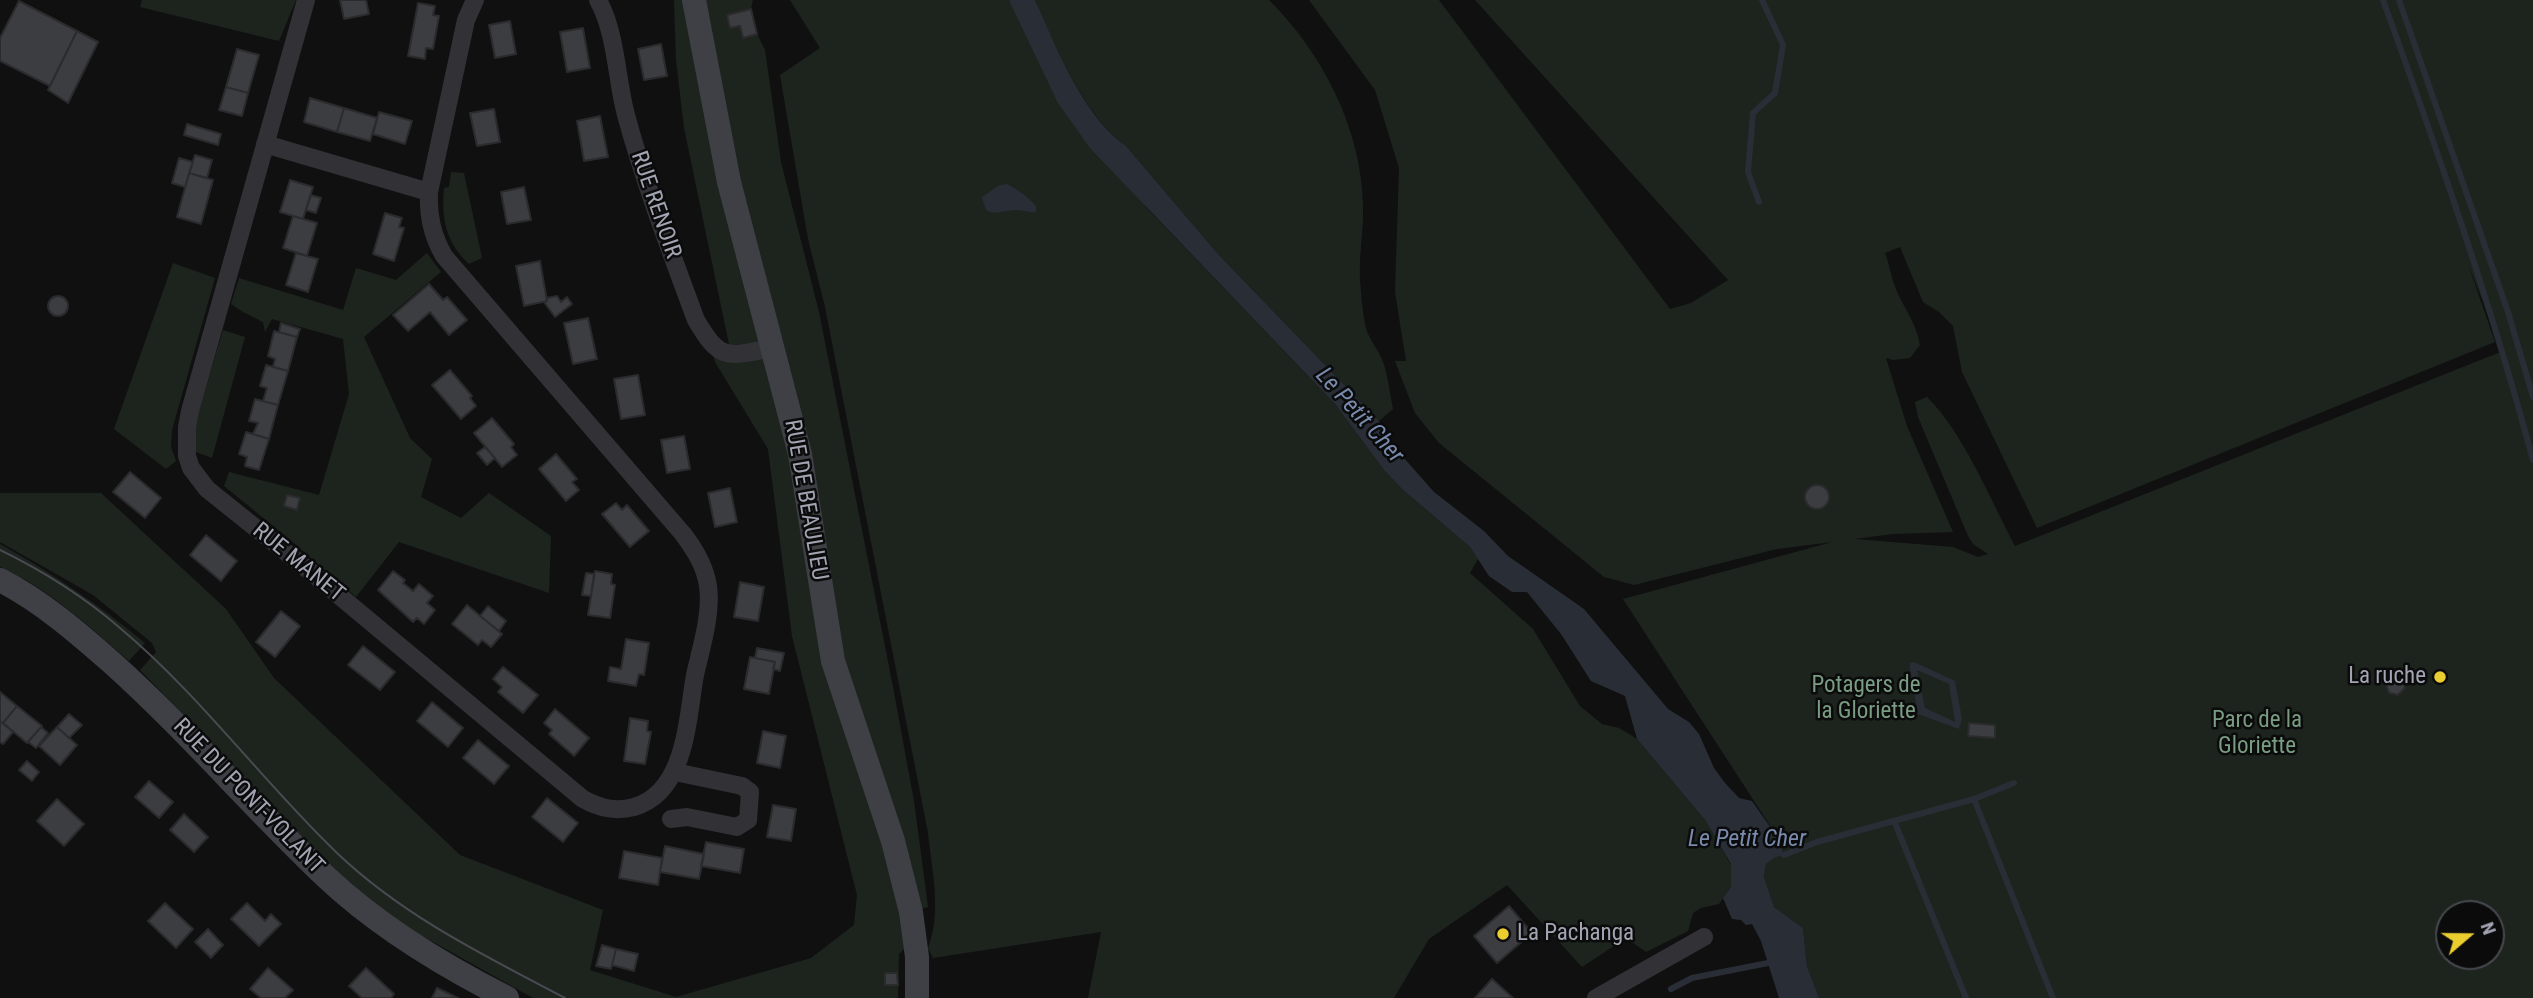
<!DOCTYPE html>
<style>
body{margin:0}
#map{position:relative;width:2533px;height:998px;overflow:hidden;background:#101011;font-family:"Roboto Condensed",sans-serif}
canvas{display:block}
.north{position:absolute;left:2435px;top:900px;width:70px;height:70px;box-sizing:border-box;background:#0b0b0c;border:2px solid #47484e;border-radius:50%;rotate:70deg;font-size:19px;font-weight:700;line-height:28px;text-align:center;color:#a2a4b2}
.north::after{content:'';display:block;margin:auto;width:24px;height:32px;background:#eacd2f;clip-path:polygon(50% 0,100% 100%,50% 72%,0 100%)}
</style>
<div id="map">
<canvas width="2533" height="998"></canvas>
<div class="north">N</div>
</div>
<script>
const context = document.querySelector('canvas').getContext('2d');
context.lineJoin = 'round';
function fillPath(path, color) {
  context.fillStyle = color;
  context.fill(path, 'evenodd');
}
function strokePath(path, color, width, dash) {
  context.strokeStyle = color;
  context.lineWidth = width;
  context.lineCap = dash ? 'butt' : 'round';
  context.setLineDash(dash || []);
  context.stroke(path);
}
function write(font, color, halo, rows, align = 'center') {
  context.font = font + ' "Roboto Condensed",sans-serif';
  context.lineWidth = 5;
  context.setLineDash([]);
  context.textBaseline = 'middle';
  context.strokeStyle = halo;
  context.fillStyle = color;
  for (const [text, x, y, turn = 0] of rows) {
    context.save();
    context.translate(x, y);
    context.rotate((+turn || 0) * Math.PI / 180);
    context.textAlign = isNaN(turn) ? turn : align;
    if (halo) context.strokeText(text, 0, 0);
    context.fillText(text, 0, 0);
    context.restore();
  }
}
const green = new Path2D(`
 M142,0h154l-17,41 -139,-34z
 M674,0h79l-2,9 -24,6 3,13 10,-2 3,11 14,-3 8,16 16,112 38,150 74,375 21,114 14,106 -17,5 4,26 -16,16 -1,44h-365l-123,-69 -43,-31 -46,-41 -181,-187 16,-18 -4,-9 -59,-48 -93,-53v-49h101l125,116 48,69 186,177 143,55 -13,60 86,27 135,-39 43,-33 3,-30 -65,-259 -24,-187 -53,-87 -6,-21 22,13 -47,-226 -8,-68z
 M790,0h219l137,207 189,197 49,66 18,19 68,58 8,12 -8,14 63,56 47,77 22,18 17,4 18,11 68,81 26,45v22l-12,17 -18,4 -8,5 -5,18 -42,21 -20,-14 -44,29 -75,-82 -78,54 -35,59h-306l13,-66 -168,26 -5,-10c14,-36 4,-77 0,-115l-103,-526 -17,-68 -28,-164 40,-27z
 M1035,0h234c54,54 92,128 94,205 1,29 -6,57 -2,86 1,12 2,25 5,37 3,12 13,22 17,34 5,14 7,32 10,47l-14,12 -161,-167 -92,-108c-39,-27 -73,-101 -91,-146z
 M1309,0h130l231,309 21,-6 37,-23 -253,-280h1058v998h-714l-12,-32 -4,-38 -29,-21 -10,-30 2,-13 10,-7 8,-1 -4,-15 -157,-242 209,-57 -55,7 -143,36 -30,-8 -165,-134 -24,-30 -20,-52h11l-11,-69 4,-124 -24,-78zM1900,247l23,55 16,10 14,14 9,46 75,156 458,-186 -27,-78 35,87 -488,195c-24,-45 -52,-114 -88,-149l-12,5 3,15 50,119 5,8 15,10 -10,3 -25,-10 -98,-8 37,-5 61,-2 -46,-106 -21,-68 7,2 17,-2 10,-13c-4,-25 -20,-41 -27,-64 -3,-10 -4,-18 -8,-28zM2449,914h42v42h-42z
 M451,172l13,1 18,85 -13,6c-23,-21 -28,-46 -25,-76l5,-1z
 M427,253l14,19 -77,65 46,101 22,21 -11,38 40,21 28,-25 62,43 -2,57 -150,-51 -43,55 -68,-59 -64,-52 5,-14 90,23 30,-101 -6,-55 -71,-20 -7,13 -2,-10 -20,-10 -12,-8 8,-26 104,32 13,-42 40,12z
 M173,263l42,15 -43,152 -1,17 5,14 -10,8 -52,-40z
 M223,330l22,7 -33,121 -16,-6 -3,-13 2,-14z
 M0,544c52,29 99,61 145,99l-16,18c-39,-34 -81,-73 -129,-94z`);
const water = new Path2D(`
 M1009,0h26c21,47 48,116 91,146l92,108 161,167 9,19 46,52 50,39 24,25 76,53 84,100 21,13 10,12 15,34 11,15 14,15 13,3 28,40 4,15 -8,1 -10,7 -2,13 10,30 29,21 4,38 12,32h-40l-18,-57 -9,-17 -6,1 -5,-5 -9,-1 -9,-21 8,-11v-23l-26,-44 -68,-81 -12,-43 -34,-15 -30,-47 -34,-42h-15l-23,-16 -19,-29 -68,-58 -18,-19 -49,-66 -245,-256 -32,-45z
 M1007,184c11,6 20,12 29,22v6c-8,1 -12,-2 -19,-2 -12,-1 -21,6 -31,0l-4,-13 16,-11z
 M1914,662l41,19 7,38 -3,10 -41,-15 -8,-46v-5zM1917,670l32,14 6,38 -30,-14z`);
const stream = new Path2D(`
 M2383,0c55,152 108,304 150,460
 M2399,0l109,312 25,85
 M1759,202l-11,-30 5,-59 22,-20 8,-48 -21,-45
 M1974,799l79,199
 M1895,823l71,175
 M1784,855l33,-13 157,-43 40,-16
 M1671,989l21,-11 81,-16`);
const building = new Path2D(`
 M340,0h26l3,14 -25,5z
 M19,1l58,30 -27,55 -50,-25v-23z
 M418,3l17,3 -2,9 6,1 -6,33 -7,-1 -1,11 -17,-3z
 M751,9l6,25 -14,4 -3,-12 -10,2 -3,-13z
 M510,21l6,33 -21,4 -6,-33z
 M583,28l7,40 -23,4 -7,-40z
 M77,31l21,11 -30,61 -20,-13z
 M661,44l6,32 -23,4 -6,-31z
 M237,49l22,6 -11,38 -22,-6z
 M226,87l22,6 -6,23 -23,-6z
 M310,98l34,10 -7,24 -33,-10z
 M344,108l33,10 -7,23 -33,-9z
 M494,109l6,33 -23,4 -7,-33z
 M379,112l33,9 -7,23 -32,-10z
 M600,116l8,41 -24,4 -7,-40z
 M187,124l34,10 -3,11 -34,-10z
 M195,155l17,5 -5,18 -18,-5z
 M179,158l14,4 -8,25 -13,-4z
 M189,173l24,7 -12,44 -24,-7z
 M290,180l23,7 -10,32 -23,-7z
 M524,187l7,33 -24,4 -6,-32z
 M311,195l10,3 -5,15 -10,-3z
 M385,213l17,5 -3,9 5,1 -10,33 -21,-7z
 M293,216l24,7 -10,33 -24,-8z
 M296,253l22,6 -10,33 -22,-7z
 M540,261l7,40 -23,5 -8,-40z
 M429,284l14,16 4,-3 20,23 -18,15 -19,-23 -22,19 -15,-16z
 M557,296l4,6 6,-5 5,7 -17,13 -11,-15 3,-1v-3z
 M48 306a10 10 0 1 1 20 0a10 10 0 1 1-20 0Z
 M588,318l9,41 -24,5 -9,-41z
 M281,323l19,6 -3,8 -18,-5z
 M274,331l23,6 -9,34 -15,-4 2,-8 -7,-3z
 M266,365l22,6 -10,34 -15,-4 4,-13 -7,-2z
 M450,370l22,26 -2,2 6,8 -15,13 -29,-34z
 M638,375l7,40 -24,4 -7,-40z
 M255,399l23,6 -9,34 -16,-5 5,-11 -9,-2z
 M492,418l22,26 -3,3 6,8 -15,12 -28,-34z
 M246,432l23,7 -10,31 -14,-4 2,-9 -8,-3z
 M684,436l6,33 -23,4 -6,-33z
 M485,447l10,11 -8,7 -10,-12z
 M556,454l21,25 -5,3 7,8 -13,11 -27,-32z
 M130,472l31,26 -16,20 -32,-26z
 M1805 497a12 12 0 1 1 24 0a12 12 0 1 1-24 0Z
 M730,488l7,34 -22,5 -7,-34z
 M287,495l13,3 -3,12 -13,-4z
 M616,503l6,7 5,-5 22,26 -19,16 -28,-33z
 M206,535l31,26 -16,20 -31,-26z
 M393,571l12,9 -2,3 10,8 6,-7 14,12 -6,7 8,7 -11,14 -7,-6 -4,4 -35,-32z
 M595,571l17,3 -1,10 4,1 -5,33 -22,-3z
 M586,573l8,1 -3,22 -9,-1z
 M740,582l24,5 -6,34 -24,-4z
 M467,605l35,29 -11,13 -9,-7 -4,5 -26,-21z
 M488,606l18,15 -7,10 -19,-15z
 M281,611l19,15 -25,31 -19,-15z
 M626,639l23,4 -5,32 -5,-1 -3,12 -28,-5 2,-14 11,2z
 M363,646l32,26 -15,18 -32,-25z
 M757,648l27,5 -4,18 -7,-2 2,-7 -20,-4z
 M750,657l25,5 -6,32 -25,-5z
 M503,667l35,28 -15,18 -25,-21 4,-5 -9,-8z
 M2392,677l10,2 3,9 -7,7 -9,-2 -3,-9z
 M0,692l17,14 -14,17 -3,-2z
 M432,702l31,26 -15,19 -31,-26z
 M17,706l25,20 -15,17 -24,-20z
 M555,709l34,29 -15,18 -25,-22 3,-4 -8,-7z
 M69,714l13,11 -13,13 -12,-11z
 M630,718l18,3 -1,10 4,1 -6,32 -21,-3z
 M0,721l13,11 -10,12 -3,-2z
 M1969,723l26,2v13l-27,-2z
 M41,727l7,6 -12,15 -8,-6z
 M57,727l20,18 -17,20 -21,-19z
 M763,731l23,5 -6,32 -23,-5z
 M478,740l31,26 -15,18 -31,-26z
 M27,761l12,11 -7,9 -13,-11z
 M149,781l24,21 -14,16 -24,-21z
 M547,798l31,25 -15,19 -31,-25z
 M57,799l27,25 -20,22 -27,-25z
 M773,805l23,4 -5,32 -24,-4z
 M184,814l24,23 -14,15 -24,-22z
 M706,842l38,7 -4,24 -39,-7z
 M665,846l39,8 -5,25 -39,-7z
 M624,851l38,7 -4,27 -39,-7z
 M165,903l28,26 -17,19 -28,-27z
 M247,903l18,18 6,-7 10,10 -22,22 -28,-27z
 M1509,906l23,27 -35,30 -23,-27z
 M208,929l15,16 -12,13 -16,-16z
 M602,945l14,4 -5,20 -15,-3z
 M616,949l22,5 -4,17 -22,-6z
 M268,968l25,22 -8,8h-24l-11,-9z
 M366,968l28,26 -3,4h-29l-13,-12z
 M885,973h12l1,12h-13z
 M1492,979l21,19h-38z
 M437,988l21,10h-26z`);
const street = new Path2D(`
 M306,0l-116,411 -3,16v29l4,12 16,21 105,84 271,226c17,9 32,13 51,8 52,-15 53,-87 61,-132 6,-27 17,-61 13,-89 -3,-20 -13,-36 -25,-52l-239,-278c-12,-21 -16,-40 -15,-64
 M598,0c19,35 18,78 28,115 19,70 45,137 70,205 24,41 31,37 75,28
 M265,144l164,48 37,-172 9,-20
 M671,819l16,-2 50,10 11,-7 2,-28 -8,-6 -67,-14
 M1596,998l108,-61`);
const secondary = new Path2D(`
 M694,0l35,182 71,272 33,207 60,180 18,71 6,45v41
 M0,580c41,21 77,52 111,82 76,68 141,145 215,215 53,50 116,88 181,121`);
const tram = new Path2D(`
 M0,550c43,21 84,47 120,78 80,67 142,153 217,225 66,63 148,103 228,145`);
const markers = [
 [2440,677,7,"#eacd2f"],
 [1503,934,7,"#eacd2f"]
];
const streetNames = [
 ["RUE RENOIR",655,205,71],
 ["RUE DE BEAULIEU",805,500,80],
 ["RUE MANET",298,563,39],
 ["RUE DU PONT-VOLANT",248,797,46]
];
const poiNames = [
 ["La ruche",2426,677],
 ["La Pachanga",1517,934,"left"]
];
const parkNames = [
 ["Potagers de",1866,686],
 ["la Gloriette",1866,712],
 ["Parc de la",2257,721],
 ["Gloriette",2257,747]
];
const waterNames = [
 ["Le Petit Cher",1359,416,48],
 ["Le Petit Cher",1747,840]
];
fillPath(green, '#1d241e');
fillPath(water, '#292e36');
strokePath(stream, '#292e36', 6);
fillPath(building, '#3c3d41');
strokePath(building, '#2b2a2d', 2);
strokePath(street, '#313136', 18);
strokePath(secondary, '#3f4046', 24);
strokePath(tram, '#4a4b51', 2);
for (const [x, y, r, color] of markers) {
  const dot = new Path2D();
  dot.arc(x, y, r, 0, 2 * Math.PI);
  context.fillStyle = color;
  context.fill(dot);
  strokePath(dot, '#0b0b0c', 2.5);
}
write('23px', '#a2a4b2', '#0b0b0c', streetNames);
write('23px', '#a2a4b2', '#0b0b0c', poiNames, 'right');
write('23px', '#799c82', '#0b0b0c', parkNames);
write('italic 24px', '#798bac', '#0b0b0c', waterNames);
</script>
